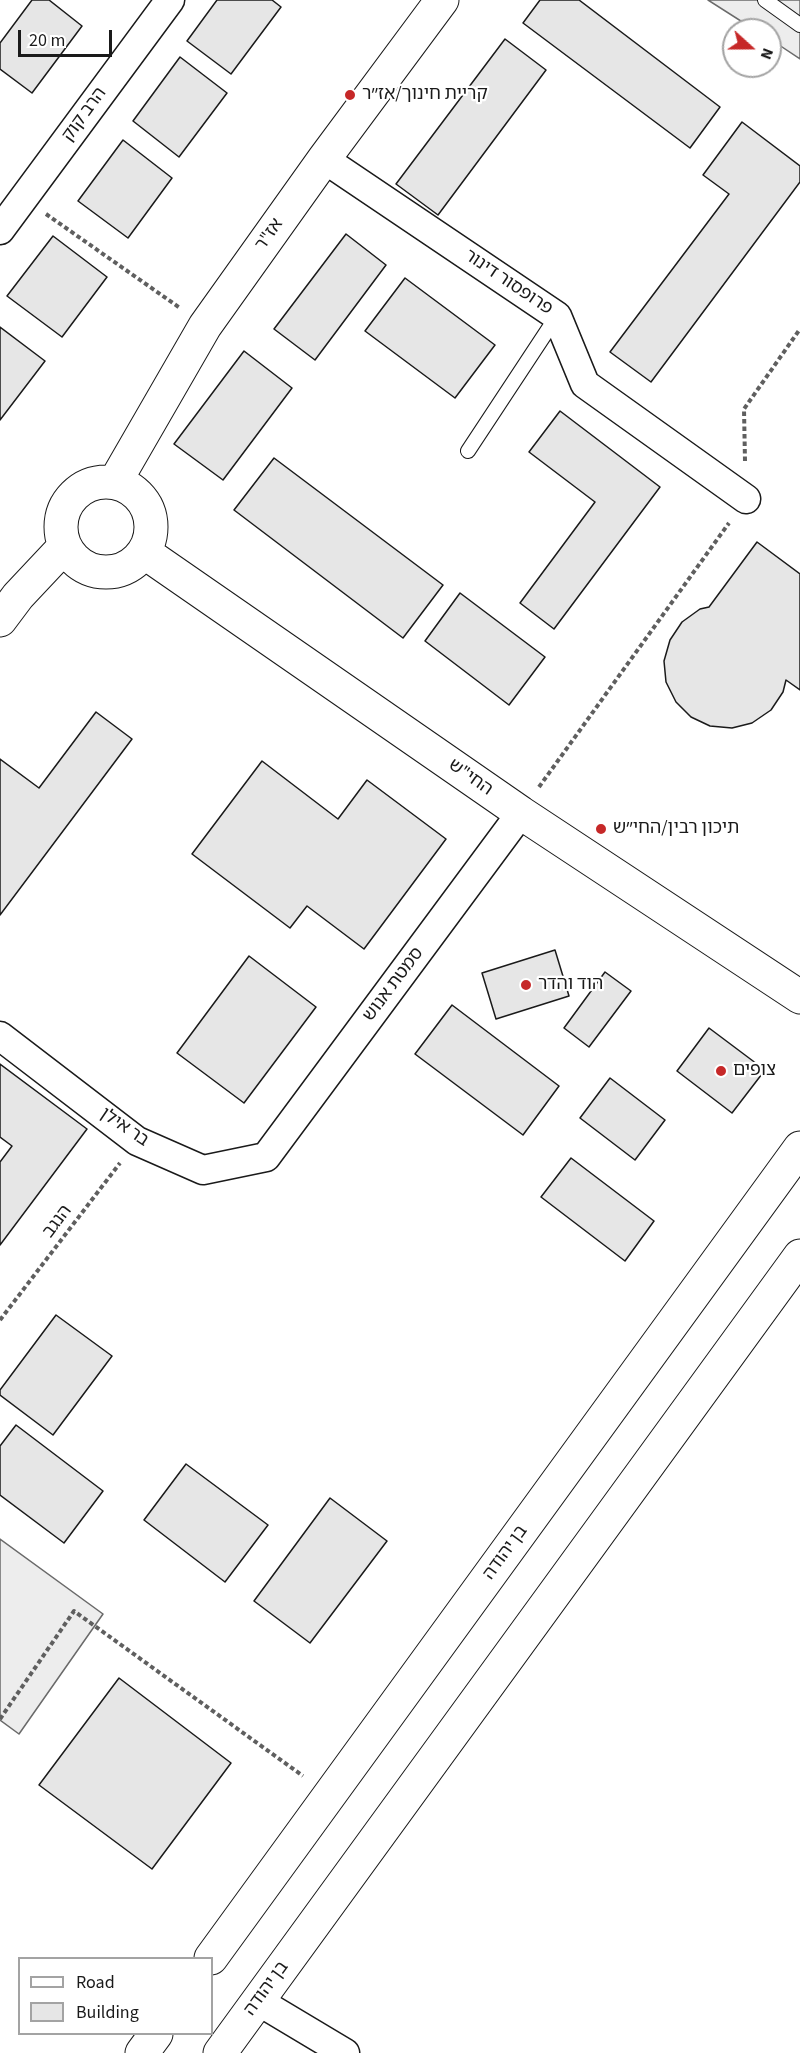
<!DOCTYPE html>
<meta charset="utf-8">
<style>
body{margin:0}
#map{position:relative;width:800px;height:2053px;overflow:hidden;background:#fff;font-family:"Source Sans 3",sans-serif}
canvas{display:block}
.legend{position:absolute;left:18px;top:1957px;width:195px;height:78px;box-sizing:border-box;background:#fff;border:2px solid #a3a3a3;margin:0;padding:8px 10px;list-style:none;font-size:18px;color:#1a1a1a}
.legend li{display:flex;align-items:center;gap:12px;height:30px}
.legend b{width:30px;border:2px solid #a3a3a3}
.north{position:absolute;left:722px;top:18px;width:60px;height:60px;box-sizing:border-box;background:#fff;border:2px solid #a3a3a3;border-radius:50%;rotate:111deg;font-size:16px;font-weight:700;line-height:24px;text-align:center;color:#1a1a1a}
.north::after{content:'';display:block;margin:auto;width:21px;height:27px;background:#c62828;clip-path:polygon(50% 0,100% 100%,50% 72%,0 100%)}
.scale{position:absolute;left:18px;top:30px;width:94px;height:27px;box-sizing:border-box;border:3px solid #1a1a1a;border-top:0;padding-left:8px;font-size:18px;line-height:21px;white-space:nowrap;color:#1a1a1a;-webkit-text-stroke:4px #fff;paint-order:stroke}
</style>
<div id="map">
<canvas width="800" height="2053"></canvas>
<ul class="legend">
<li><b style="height:8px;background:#fff"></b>Road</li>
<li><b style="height:16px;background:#e6e6e6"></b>Building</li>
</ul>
<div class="north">N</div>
<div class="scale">20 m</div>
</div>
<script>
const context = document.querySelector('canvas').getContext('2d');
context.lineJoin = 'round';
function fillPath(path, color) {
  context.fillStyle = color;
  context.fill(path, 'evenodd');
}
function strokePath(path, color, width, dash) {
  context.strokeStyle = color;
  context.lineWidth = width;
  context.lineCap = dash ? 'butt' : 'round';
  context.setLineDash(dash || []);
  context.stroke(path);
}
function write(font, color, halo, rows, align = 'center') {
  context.font = font + ' "Source Sans 3","Noto Sans Hebrew",sans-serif';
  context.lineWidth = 4.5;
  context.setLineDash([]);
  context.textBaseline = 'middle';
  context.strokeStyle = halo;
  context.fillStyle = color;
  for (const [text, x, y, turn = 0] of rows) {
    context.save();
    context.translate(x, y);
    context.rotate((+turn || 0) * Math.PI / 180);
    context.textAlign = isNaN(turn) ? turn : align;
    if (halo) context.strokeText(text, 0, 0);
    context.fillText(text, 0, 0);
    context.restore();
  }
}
const parking = new Path2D(`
 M708,0h92v59l-30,-20v-9h-15z
 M0,1539l103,75 -84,120 -19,-14z`);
const building = new Path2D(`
 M32,0h17l33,26 -50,67 -32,-24v-26z
 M217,0h55l9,7 -50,67 -44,-33z
 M540,0h39l141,107 -30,41 -167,-125z
 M505,39l41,31 -108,145 -42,-31z
 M180,57l47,36 -48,64 -46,-36z
 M742,122l58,44v16l-149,200 -41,-30 119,-158 -26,-19z
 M123,140l49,38 -44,60 -50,-37z
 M346,234l40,31 -71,95 -41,-31z
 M53,236l54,41 -45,60 -55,-41z
 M405,278l90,67 -40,53 -90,-67z
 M0,327l45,34 -45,59z
 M244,351l48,37 -69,92 -49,-36z
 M560,411l100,76 -106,142 -34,-26 75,-101 -66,-50z
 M274,458l169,127 -40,53 -169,-128z
 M757,542l43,32v116l-14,-10 -3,12 -12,18 -19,13 -20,5 -22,-2 -19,-9 -15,-15 -10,-20 -2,-21 6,-21 12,-18 18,-13 9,-2z
 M460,593l85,64 -36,48 -84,-64z
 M96,712l36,27 -132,176v-156l39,29z
 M262,761l76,58 29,-39 79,59 -82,110 -57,-43 -17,22 -98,-74z
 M555,950l14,46 -73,23 -14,-46z
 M249,956l67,51 -72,96 -67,-50z
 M605,972l26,19 -42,56 -25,-19z
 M452,1005l107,81 -36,49 -108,-81z
 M709,1028l56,42 -33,43 -55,-42z
 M0,1064l87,65 -87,116v-83l12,-16 -12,-9z
 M610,1078l55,42 -30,40 -55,-42z
 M571,1158l83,63 -29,40 -84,-64z
 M56,1315l56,41 -59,79 -53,-40v-5z
 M16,1425l87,66 -39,52 -64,-48v-49z
 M186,1464l82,61 -43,57 -81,-62z
 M330,1498l57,43 -77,102 -56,-42z
 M119,1678l112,85 -79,106 -113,-84z`);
const path = new Path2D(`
 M46,214l134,94
 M745,461l-1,-52 56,-80
 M539,787l190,-264
 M0,1320l120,-157
 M0,1719l74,-108 229,165`);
const lane = new Path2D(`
 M765,0l35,25
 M468,451l89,-135`);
const street = new Path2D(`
 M324,159l233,157 28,68 161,115
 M0,230l170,-230
 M0,1036l137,105 66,29 63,-13 255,-344
 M258,2001l87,52`);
const secondary = new Path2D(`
 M61 527a45 45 0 1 1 90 0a45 45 0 1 1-90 0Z
 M115,482l90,-156 119,-167 118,-159
 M144,552l377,261 279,184
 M0,620l18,-24 47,-50
 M211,1958l589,-810
 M142,2053l14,-19
 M220,2053l580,-797`);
const markers = [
 [350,95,6,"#c62828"],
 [601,829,6,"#c62828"],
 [526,985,6,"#c62828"],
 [721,1071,6,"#c62828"]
];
const poiNames = [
 ["קריית חינוך/אז״ר",362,95],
 ["תיכון רבין/החי״ש",613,829],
 ["הוד והדר",538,985],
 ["צופים",733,1071]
];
const streetNames = [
 ["הרב קוק",85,115,-54],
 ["אז\"ר",270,235,-55],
 ["פרופסור דינור",508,283,34],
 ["החי\"ש",470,778,35],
 ["סמטת אנוש",394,985,-53],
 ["בר אילן",124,1128,34],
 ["הנגב",58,1222,-53],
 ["בן יהודה",506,1553,-54],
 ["בן יהודה",267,1989,-54]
];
fillPath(parking, '#ededed');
strokePath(parking, '#6a6a6a', 1.5);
fillPath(building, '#e6e6e6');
strokePath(building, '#1a1a1a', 1.5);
strokePath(lane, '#1a1a1a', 16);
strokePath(street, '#1a1a1a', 31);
strokePath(secondary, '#1a1a1a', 35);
strokePath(path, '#5f5f5f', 4, [4.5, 3]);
strokePath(lane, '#fff', 14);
strokePath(street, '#fff', 28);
strokePath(secondary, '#fff', 33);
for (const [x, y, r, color] of markers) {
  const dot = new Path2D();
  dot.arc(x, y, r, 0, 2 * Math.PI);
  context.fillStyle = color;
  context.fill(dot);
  strokePath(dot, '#fff', 2);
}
write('18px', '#1a1a1a', '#fff', poiNames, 'left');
write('18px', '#1a1a1a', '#fff', streetNames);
</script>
